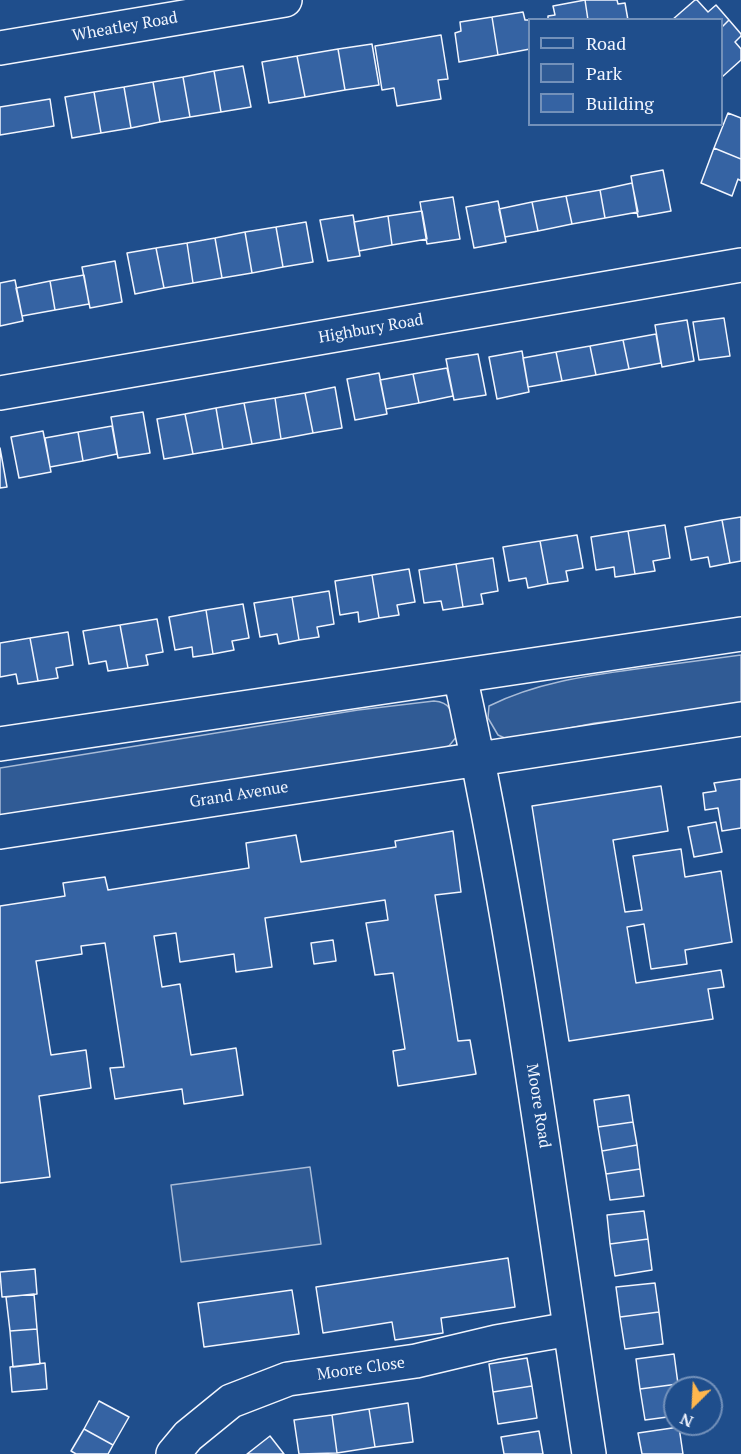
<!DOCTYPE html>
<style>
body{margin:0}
#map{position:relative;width:741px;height:1454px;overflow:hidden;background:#1f4e8c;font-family:"PT Serif",serif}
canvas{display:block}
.legend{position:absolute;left:528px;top:18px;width:195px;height:108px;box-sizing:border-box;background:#1f4e8c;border:2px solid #7391ba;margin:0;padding:8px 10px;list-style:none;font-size:18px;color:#f2f6ff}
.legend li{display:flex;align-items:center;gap:12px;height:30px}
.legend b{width:30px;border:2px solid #7391ba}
.north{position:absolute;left:663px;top:1376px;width:60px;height:60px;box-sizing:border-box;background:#1f4e8c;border:2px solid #7391ba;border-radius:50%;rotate:204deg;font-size:16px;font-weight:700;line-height:24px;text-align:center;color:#f2f6ff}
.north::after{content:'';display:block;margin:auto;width:21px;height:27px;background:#ffb74d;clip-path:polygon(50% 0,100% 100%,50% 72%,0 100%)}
</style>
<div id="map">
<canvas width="741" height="1454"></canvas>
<ul class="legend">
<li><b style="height:8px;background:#1f4e8c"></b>Road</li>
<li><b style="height:16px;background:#305b95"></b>Park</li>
<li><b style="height:16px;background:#3563a3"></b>Building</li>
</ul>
<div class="north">N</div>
</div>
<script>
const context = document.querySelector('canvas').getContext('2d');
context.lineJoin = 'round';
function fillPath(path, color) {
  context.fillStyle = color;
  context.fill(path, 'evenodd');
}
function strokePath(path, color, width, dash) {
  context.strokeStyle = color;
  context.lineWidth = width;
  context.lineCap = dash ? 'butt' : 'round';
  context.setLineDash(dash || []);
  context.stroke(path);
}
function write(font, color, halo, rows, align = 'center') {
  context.font = font + ' "PT Serif",serif';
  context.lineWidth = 4.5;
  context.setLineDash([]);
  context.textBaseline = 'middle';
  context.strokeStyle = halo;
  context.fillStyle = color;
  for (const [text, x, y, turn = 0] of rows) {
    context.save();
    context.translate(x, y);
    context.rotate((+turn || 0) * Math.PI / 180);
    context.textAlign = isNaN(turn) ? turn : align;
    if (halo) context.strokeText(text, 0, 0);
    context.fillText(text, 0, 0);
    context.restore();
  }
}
const green = new Path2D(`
 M741,655v51l-146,17 -86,17 -11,-5 -10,-17 1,-12c46,-23 96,-30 147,-37 35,-5 70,-9 105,-14z
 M434,701c21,1 19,18 23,35l-8,10 -14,6 -435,68v-52l358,-58z
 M310,1167l11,77 -140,18 -10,-77z`);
const building = new Path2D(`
 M585,0h32l1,4 7,-1 3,17h-40z
 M585,0l3,20h-40v-4l7,-1 -2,-9z
 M695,0h2l11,12 8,-7 13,15 -7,7v-7h-50z
 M523,12l2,8h5v29l-32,6 -6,-38z
 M492,17l6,38 -39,7 -4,-29 6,-2 -1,-9z
 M729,20l12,14v2l-6,6 6,7v11l-19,17v-50z
 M441,35l7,44 -10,1 3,19 -44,7 -3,-18 -12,2 -7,-44z
 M372,44l7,41 -34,5 -7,-41z
 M338,49l7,41 -40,7 -8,-41z
 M297,56l8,41 -36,6 -7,-41z
 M243,66l8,41 -30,5 -7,-41z
 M214,71l7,41 -31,5 -7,-40z
 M183,77l7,40 -30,5 -7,-40z
 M153,82l7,40 -29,6 -7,-41z
 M124,87l7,41 -30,5 -7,-41z
 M94,92l7,41 -29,5 -7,-41z
 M50,99l4,27 -54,9v-28z
 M728,113l13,5v41l-27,-11z
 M714,148l27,11v22l-3,-2 -6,17 -31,-13z
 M663,170l8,41 -33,6 -7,-41z
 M632,183l6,29 -33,6 -5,-28z
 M600,190l5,28 -33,6 -6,-28z
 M566,196l6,28 -34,7 -6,-29z
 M453,197l7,42 -33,5 -7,-42z
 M498,201l8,41 -32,6 -8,-41z
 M532,202l6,29 -33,6 -6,-28z
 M422,211l5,28 -35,6 -4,-29z
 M353,215l7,41 -32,5 -8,-41z
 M388,216l4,29 -33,6 -5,-29z
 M306,222l7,40 -30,5 -7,-40z
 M276,227l7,40 -31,6 -7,-41z
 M245,232l7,41 -30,5 -7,-40z
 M215,238l7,40 -29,5 -6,-40z
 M187,243l6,40 -29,5 -8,-40z
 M156,248l8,40 -29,6 -8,-41z
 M115,261l7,41 -32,6 -8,-41z
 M84,275l5,29 -34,6 -5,-29z
 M15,280l8,41 -23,5v-43z
 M50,281l5,29 -33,6 -6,-28z
 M724,318l6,38 -31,4 -6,-38z
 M687,320l7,41 -32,6 -7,-42z
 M656,334l5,29 -32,6 -6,-29z
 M623,340l6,29 -33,6 -6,-29z
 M590,346l6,29 -34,6 -6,-29z
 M522,351l7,41 -32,7 -8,-42z
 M556,352l6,29 -34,6 -5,-29z
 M478,354l8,41 -32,5 -8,-41z
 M447,368l6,28 -34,7 -6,-29z
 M379,373l8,41 -32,6 -8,-41z
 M413,374l6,29 -33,6 -6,-29z
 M335,387l7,41 -29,5 -8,-40z
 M305,393l8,40 -32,6 -6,-41z
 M275,398l6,41 -29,5 -8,-41z
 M244,403l8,41 -29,5 -7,-41z
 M216,408l7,41 -30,5 -8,-40z
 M143,412l7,41 -32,5 -7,-41z
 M185,414l8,40 -29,5 -7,-40z
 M112,426l5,28 -34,7 -5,-29z
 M43,431l8,41 -32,6 -8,-41z
 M78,432l5,29 -33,6 -5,-29z
 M0,448l7,39 -7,1z
 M741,517v44l-11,2 -8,-43z
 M722,520l8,43 -20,4 -2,-10 -17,3 -6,-33z
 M665,525l5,33 -17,3 2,10 -20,3 -7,-43z
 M628,531l7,43 -20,3 -1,-10 -18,3 -5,-33z
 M577,535l6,33 -17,3 2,10 -20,3 -8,-43z
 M540,541l8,43 -20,4 -2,-10 -17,3 -6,-34z
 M493,558l5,33 -17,3 2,10 -20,3 -7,-43z
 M456,564l7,43 -20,3 -2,-9 -17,2 -5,-33z
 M409,569l6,33 -18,3 2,10 -20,3 -7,-43z
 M372,575l7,43 -20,4 -1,-10 -18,3 -5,-34z
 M329,591l5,33 -17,3 2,10 -20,3 -7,-43z
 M292,597l7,43 -20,4 -2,-10 -17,3 -6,-34z
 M243,604l6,34 -17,3 2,9 -21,4 -7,-44z
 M206,610l7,44 -20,3 -1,-10 -17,3 -6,-33z
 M157,619l6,33 -17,3 2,10 -20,3 -8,-43z
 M120,625l8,43 -20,3 -2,-10 -17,3 -6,-33z
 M68,632l5,33 -17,3 2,10 -20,3 -8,-43z
 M30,638l8,43 -20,3 -2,-10 -16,3v-34z
 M741,779v49l-19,3 -4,-23 -13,2 -2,-17 13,-2 -2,-8z
 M661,786l7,45 -55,9 12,72 17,-2 -9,-54 48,-7 4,28 36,-6 11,71 -47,8 2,14 -36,5 -7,-45 -17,3 9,56 85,-13 3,17 -16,2 5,30 -144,22 -37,-235z
 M716,822l6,30 -28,5 -6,-30z
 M453,831l8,61 -26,3 23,146 12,-1 6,34 -78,12 -5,-35 12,-2 -12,-76 -18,2 -9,-52 22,-3 -3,-20 -120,18 7,49 -36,5 -2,-18 -54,8 -4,-29 -22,3 8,51 18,-3 11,71 45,-7 7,47 -59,9 -2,-15 -67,10 -5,-31 14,-1 -19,-124 -24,3 1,8 -46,7 15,94 35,-5 5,38 -52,8 11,81 -50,6v-277l65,-10 -2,-13 42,-6 3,13 141,-22 -3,-25 50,-8 5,27 95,-15 -1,-6z
 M333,940l3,21 -22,3 -3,-21z
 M629,1095l4,27 -35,5 -4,-27z
 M633,1122l4,23 -35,6 -4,-24z
 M637,1145l3,24 -34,5 -4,-23z
 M640,1169l4,27 -34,4 -4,-26z
 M644,1211l4,28 -38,5 -3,-29z
 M648,1239l4,31 -37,6 -5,-32z
 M508,1258l7,49 -74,11 2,15 -48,7 -3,-18 -69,11 -7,-46z
 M35,1269l2,25 -35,3 -2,-25z
 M655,1283l4,29 -39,5 -4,-30z
 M292,1290l7,44 -95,13 -6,-44z
 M34,1294l3,35 -27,2 -4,-34z
 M659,1312l4,32 -38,5 -5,-32z
 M37,1329l3,35 -27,3 -3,-36z
 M674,1354l4,30 -38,5 -4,-30z
 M527,1358l5,28 -39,6 -4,-28z
 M45,1363l2,26 -35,3 -2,-25z
 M678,1384l1,4h-4v28l-30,4 -5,-31z
 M532,1386l5,32 -39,6 -5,-32z
 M99,1401l30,16 -16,28 -29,-16z
 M408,1403l5,39 -38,5 -6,-38z
 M369,1409l6,38 -38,6 -5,-38z
 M332,1415l5,38 -38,1 -5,-34z
 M679,1427l4,27h-41l-4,-21z
 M84,1429l29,16 -5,9h-32l-5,-3z
 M539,1431l4,23h-39l-3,-17z
 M270,1436l14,18h-37z`);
const minor = new Path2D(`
 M0,48l285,-48
 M0,393l741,-128
 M460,676c57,257 89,518 129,778
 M0,744l741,-110
 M0,832l741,-113
 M173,1454l15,-18 43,-35 57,-22 128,-18 80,-19 74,-13`);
const streetNames = [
 ["Wheatley Road",125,27,-10],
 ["Highbury Road",371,329,-10],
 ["Grand Avenue",239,795,-9],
 ["Moore Road",538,1106,81],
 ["Moore Close",361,1369,-8]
];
fillPath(green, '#305b95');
strokePath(green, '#a8bbd7', 1.5);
fillPath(building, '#3563a3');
strokePath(building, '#f2f6ff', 1.5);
strokePath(minor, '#f2f6ff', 36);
strokePath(minor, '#1f4e8c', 33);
write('16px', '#f2f6ff', '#1f4e8c', streetNames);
</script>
